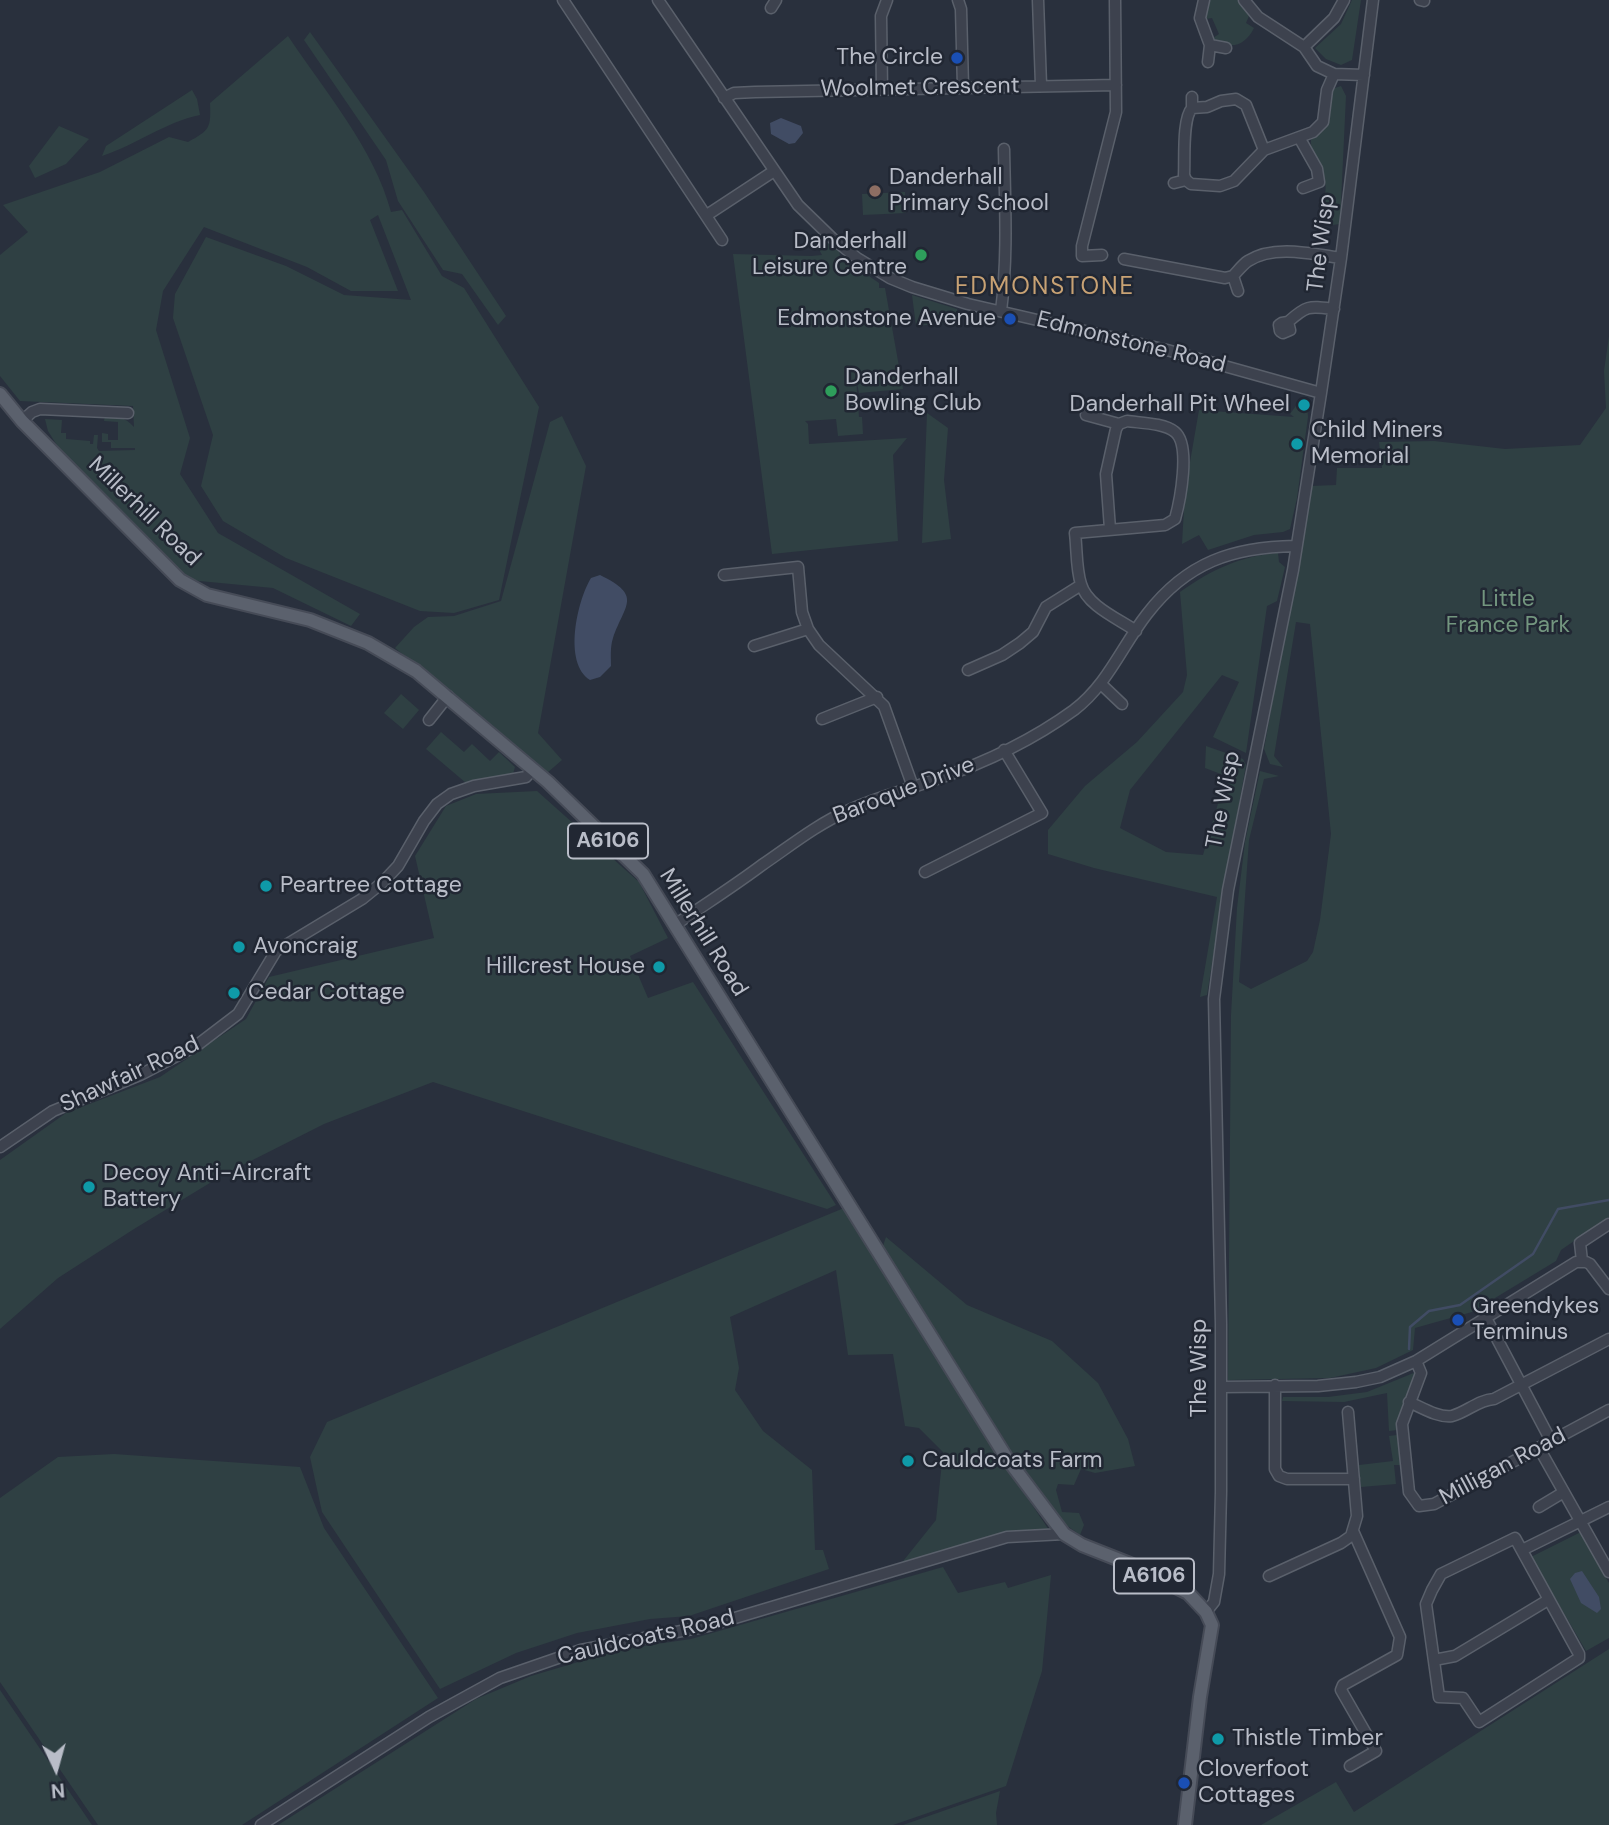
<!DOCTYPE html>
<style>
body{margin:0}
#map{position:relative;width:1609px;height:1825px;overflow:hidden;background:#29303d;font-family:"DM Sans",sans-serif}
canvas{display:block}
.north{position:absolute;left:21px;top:1734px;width:70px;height:70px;-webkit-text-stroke:5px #212733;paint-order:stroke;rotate:175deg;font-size:19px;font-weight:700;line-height:28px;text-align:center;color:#b9bdc8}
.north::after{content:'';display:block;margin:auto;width:24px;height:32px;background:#b9bdc8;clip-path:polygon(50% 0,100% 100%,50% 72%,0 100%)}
</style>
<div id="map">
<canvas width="1609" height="1825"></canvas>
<div class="north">N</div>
</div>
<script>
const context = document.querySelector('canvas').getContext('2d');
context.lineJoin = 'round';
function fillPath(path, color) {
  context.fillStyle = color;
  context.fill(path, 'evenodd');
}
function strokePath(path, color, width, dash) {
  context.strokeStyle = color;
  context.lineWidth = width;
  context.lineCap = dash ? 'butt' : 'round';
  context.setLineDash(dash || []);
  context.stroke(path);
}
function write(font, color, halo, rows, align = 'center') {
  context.font = font + ' "DM Sans",sans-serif';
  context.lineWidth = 5;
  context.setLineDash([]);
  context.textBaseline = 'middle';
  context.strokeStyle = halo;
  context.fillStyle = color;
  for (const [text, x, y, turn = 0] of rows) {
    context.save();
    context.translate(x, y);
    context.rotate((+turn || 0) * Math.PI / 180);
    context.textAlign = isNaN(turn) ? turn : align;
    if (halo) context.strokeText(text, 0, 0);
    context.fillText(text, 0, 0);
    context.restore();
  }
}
const green = new Path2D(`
 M1208,0h32l9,16 -3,7 8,5c-9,18 -24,23 -41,10l6,-4 -7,-16 -7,1z
 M1352,0h9l-9,60 -11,5 -15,-6 -11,-11 26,-24z
 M310,32l114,160 82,124 -8,9 -36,-51 -19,-4 -45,-69 -12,-41 -82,-120z
 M288,36c36,54 87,114 103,176l11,-2 40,66 22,12 75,119 -40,193 -45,13 -34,-2 -134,-53 -63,-37 -22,-35 12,-51 -40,-117 2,-24 31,-57 80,29 58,29 67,5 -33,-85 -8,5 28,71h-47l-44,-24 -103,-40 -41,64 -7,39 34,108 -10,36 38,59 142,81 -9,12 -78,-38 -84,-8 -131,-133 -10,-16 -3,-12 17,1 -1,13h5v6l24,2v3h3l1,-9h4l-1,13 2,3 36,-1v-2h-24v-6h-9v-9l6,1v6h10v-18l-14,-1 1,-5c12,0 20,1 29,11l-1,-21 -113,-5 -20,-25v-121l28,-23 -25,-27 97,-33 69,-35 19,5c22,-12 23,-14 22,-39z
 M1341,86l5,10 -6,128 -15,2c-7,-14 3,-30 0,-44 -2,-15 -15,-27 -14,-42l15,-13 6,-38z
 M192,90l5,9 3,16c-35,7 -64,30 -98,41l4,-10z
 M59,126l30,13 -23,25 -31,14 -6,-12z
 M905,192l1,21 -43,2 -1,-21z
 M823,237l16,14 1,5 39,27v5h6l18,101 -44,4 -3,-15 3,39h3l1,17 -25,2 -2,-17 -31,2 3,3 1,20 98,-6 -14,17 5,86 -126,13 -39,-300 78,2 11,-1 -7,-13z
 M912,295l45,14 3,13 -44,4z
 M1609,336v881l-48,33 -5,11 -84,51 -57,16 -2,22 -37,18 -46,10 -102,2 3,-365 6,-107 8,-66 15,-71 19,5 -15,3 -15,61 -10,142 12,7 56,-28 6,-9 7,-32 11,-86 -21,-210 -14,-2 -22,134 9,11 -13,-3 -6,-15 47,-263 25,-1 1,-17h45l-3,-26 55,-1 71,8 75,-4 26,-37 -2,-37z
 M1301,399l6,6 1,12 -11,81 -7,31 -7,3 -29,3 -46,15 -9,-15 -17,9 3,-53 14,-81 95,7 -4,-3z
 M927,413l21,15 -4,52 7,59 -29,4z
 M562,416l24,50 -48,267 24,27 -15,13 -152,-125 19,-21 14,-10 26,-1 47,-15 49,-179z
 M1278,553l1,9 6,5 -8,34 -10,5 -21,147 -33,-16 26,-55 -17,-7 -92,115 -10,38 46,24 37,3 23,-79 -21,-8 1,-22 37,13 3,6 -22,123 -17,107 -7,2 17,-100 -123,-29 -46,-14v-24l37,-44 52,-44 46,-50 4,-17 -7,-83c31,-22 60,-36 98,-39z
 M401,694l18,16 -16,19 -19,-16z
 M441,732l23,20 8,-8 18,17 9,-9 16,15 -2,7 -47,9 -40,-34z
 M537,791l102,91 29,56 -38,18 18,42 45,-16 143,223 -9,4 -394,-127 -109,42 -101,51 -89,54 -76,49 -58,51v-169l66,-47 94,-36 86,-58 23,-42 165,-39 -19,-82 31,-50 30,-12z
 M844,1208l157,251 48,71 -149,35 36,-45 7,-68 -24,-24 -14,-2 -12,-72 -45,1 -12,-85 -106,47 9,51 -4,22 28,41 49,39 3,80h8l6,19 -140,47 -39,3 -73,14 -61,20 -76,36 -118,-177 -12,-55 17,-35z
 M886,1237l81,68 85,36 46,42 30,56 7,27 -40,7 -14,-4 -7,16 -16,-1 -2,6 6,22 17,1 5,12 -4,10 -18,-13 -50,-70 -129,-206z
 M1416,1372l1,4 -20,54 -8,1 -2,-38 -43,9 -62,-1 1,-4h45l39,-5z
 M1397,1435l1,7 4,3 3,32 -3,4 -2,-16h-6l2,19 -35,3 -2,-22 34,-4 -4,-25z
 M114,1454l186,13 24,61 114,170 -196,127h-144l-98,-143v-184l58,-41z
 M1581,1532l28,51v55l-23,13 -55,-94z
 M943,1567l15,26 47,-11 3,6 43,-13 -9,96 -36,115 -113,39h-615l198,-126 55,-23 91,-27 69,-10z
 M1609,1649v176h-348l75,-43 18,30z
 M0,1690l92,135h-92z
 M1000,1791l-4,22 1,12h-94z`);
const water = new Path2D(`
 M781,118l20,8 2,7 -8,10 -6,1 -18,-10 -1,-11z
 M600,575c43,21 25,29 13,63 -3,9 -2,19 -2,28l-11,11 -10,3c-27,-17 -13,-79 1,-102z
 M1582,1571l17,26 2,12 -4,4 -16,-10 -11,-24 5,-6z`);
const stream = new Path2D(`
 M1409,1349l1,-22 19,-16 31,-6 73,-51 25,-45 51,-9`);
const minor = new Path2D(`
 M563,0l159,240
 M658,0l140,205 34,33 25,20 33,20 22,9 56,17 199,46 154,43
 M958,0l3,9 2,78
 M1038,0l3,85
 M1204,0l-4,18 10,27 -2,17
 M1244,0l14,17 46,30 13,19 17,8 30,1
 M1420,0l4,1
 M771,8l5,-8
 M1210,45l16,3
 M1304,47l30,-29 10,-18
 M882,89l-1,-73 6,-16
 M724,98l10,-5 21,-1 361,-7
 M1192,108v-11
 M1300,139l17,30 2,13 -16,6
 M1186,180l-2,-5c1,-16 -2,-56 8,-67l15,-1 14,-6 15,-2 10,6 18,45
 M1174,183l12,-3 5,4 29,2 14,-5 30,-31 49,-18 10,-10 4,-32 7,-16
 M707,215l67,-44
 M1102,255l-20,1v-10l34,-134 -1,-112
 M1124,259l101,19 8,-2c5,-5 9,-11 15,-15 26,-17 65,-7 93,-3
 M1233,276l5,15
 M1001,311c7,-54 4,-108 3,-162
 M1288,322l2,8 -7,3 -3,-2 -1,-6 3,-2 6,-1c19,-17 21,-16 46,-13
 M1086,415l33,9
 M22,421l10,-9 8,-3 88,4
 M1110,529l-4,-55 10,-45 3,-5 8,-3c14,2 37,2 48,11 16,13 5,69 0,87l-10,6 -90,8c2,16 1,36 6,51 6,22 38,35 55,47
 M724,575l74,-8 4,45 6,17 11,16 65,61 29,81
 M754,646l54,-17
 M968,670l34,-15 18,-12 13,-11 13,-25 35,-22
 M1101,684l21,20
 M822,719l55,-22
 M429,720l19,-24
 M925,872l117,-59 -38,-63
 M675,925c29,-20 59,-39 87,-60 28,-19 54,-40 85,-54 29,-14 60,-21 90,-32 47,-16 97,-40 137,-69 34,-26 48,-64 73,-96 40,-52 86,-67 148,-68
 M0,1147l53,-36 87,-36 56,-29 42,-32 38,-63 86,-52 21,-17 15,-16 26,-45 13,-17 14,-10 23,-8 52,-9 7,-8
 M1582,1261l-2,-18 29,-19
 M1486,1318l65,123
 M1416,1361l5,12 -19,51 7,68 10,14 15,-2 175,-94
 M1275,1385v84l4,7 8,3h67
 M1222,1387l96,-1 38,-4 24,-5 36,-16 160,-99h10l4,2 19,25
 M1409,1402c12,5 29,16 43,14 15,-4 26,-16 42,-17l115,-60
 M1539,1448l70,124
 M1539,1507l25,-15
 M1515,1538l64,116v4l-100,64 -16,-24 -24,-1 -13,-93 6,-14 9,-16z
 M1522,1550l87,-43
 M1269,1576l72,-33 10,-7 6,-20 -9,-104
 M1206,1612l8,-10 5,-28 2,-82v-168l-7,-325 14,-109 65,-320 28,-177 20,-135 32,-258
 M1434,1660l21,-4 93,-56
 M1350,1766l26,-15 -35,-61 2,-5 54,-30 3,-18 -47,-106
 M261,1825l168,-108 71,-39 81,-28 127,-24 299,-89 57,-3`);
const major = new Path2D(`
 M0,394l22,27 158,159 27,15 103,25 58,23 48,28 132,111 95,92 363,583 58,77 18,11 48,19 58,29 18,19 6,13 -12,72 -15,128`);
const markers = [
 [957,58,7,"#1a4fb4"],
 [875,191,7,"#8d6e63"],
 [921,255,7,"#2e9e5b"],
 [1010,319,7,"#1a4fb4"],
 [831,391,7,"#2e9e5b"],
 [1304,405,7,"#0f9aa8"],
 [1297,444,7,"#0f9aa8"],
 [266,886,7,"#0f9aa8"],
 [239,947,7,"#0f9aa8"],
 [659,967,7,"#0f9aa8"],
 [234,993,7,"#0f9aa8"],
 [89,1187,7,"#0f9aa8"],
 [1458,1320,7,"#1a4fb4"],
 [908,1461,7,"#0f9aa8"],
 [1218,1739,7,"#0f9aa8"],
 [1184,1783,7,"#1a4fb4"]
];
const shields = [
 [608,841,80],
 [1154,1576,80]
];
const shieldNames = [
 ["A6106",608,841],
 ["A6106",1154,1576]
];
const poiNames = [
 ["The Circle",943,58,"right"],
 ["Danderhall",889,178],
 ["Primary School",889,204],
 ["Danderhall",907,242,"right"],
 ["Leisure Centre",907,268,"right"],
 ["Edmonstone Avenue",996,319,"right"],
 ["Danderhall",845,378],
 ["Bowling Club",845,404],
 ["Danderhall Pit Wheel",1290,405,"right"],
 ["Child Miners",1311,431],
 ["Memorial",1311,457],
 ["Peartree Cottage",280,886],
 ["Avoncraig",253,947],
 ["Hillcrest House",645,967,"right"],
 ["Cedar Cottage",248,993],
 ["Decoy Anti-Aircraft",103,1174],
 ["Battery",103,1200],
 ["Greendykes",1472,1307],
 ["Terminus",1472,1333],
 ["Cauldcoats Farm",922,1461],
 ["Thistle Timber",1232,1739],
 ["Cloverfoot",1198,1770],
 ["Cottages",1198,1796]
];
const streetNames = [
 ["Woolmet Crescent",920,88,-1],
 ["The Wisp",1322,243,-83],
 ["Edmonstone Road",1131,343,14],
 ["Millerhill Road",144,512,44],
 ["Baroque Drive",904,791,-21],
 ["The Wisp",1224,800,-79],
 ["Millerhill Road",703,933,58],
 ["Shawfair Road",130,1075,-25],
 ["The Wisp",1200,1368,-90],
 ["Milligan Road",1503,1467,-28],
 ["Cauldcoats Road",646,1638,-13]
];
const parkNames = [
 ["Little",1508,600],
 ["France Park",1508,626]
];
const neighbourhoodNames = [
 ["EDMONSTONE",1045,288]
];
fillPath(green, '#2f4043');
fillPath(water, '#414c64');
strokePath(stream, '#414c64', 2.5);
strokePath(minor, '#5a606b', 13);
strokePath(major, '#464b57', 16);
strokePath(minor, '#3d424e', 10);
strokePath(major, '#5b616d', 12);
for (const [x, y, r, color] of markers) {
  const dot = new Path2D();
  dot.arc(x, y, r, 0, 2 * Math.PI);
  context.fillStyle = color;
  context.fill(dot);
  strokePath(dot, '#212733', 2.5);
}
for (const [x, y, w] of shields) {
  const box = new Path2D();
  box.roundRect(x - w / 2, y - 17.5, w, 35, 5);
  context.fillStyle = '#212733';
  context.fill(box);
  strokePath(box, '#b9bdc8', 2);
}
write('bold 21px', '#b9bdc8', null, shieldNames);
write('23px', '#b9bdc8', '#212733', poiNames, 'left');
write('23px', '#b9bdc8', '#212733', streetNames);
write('23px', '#73967f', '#212733', parkNames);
context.letterSpacing = '2px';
write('24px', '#c8a274', '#212733', neighbourhoodNames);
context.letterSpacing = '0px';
</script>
